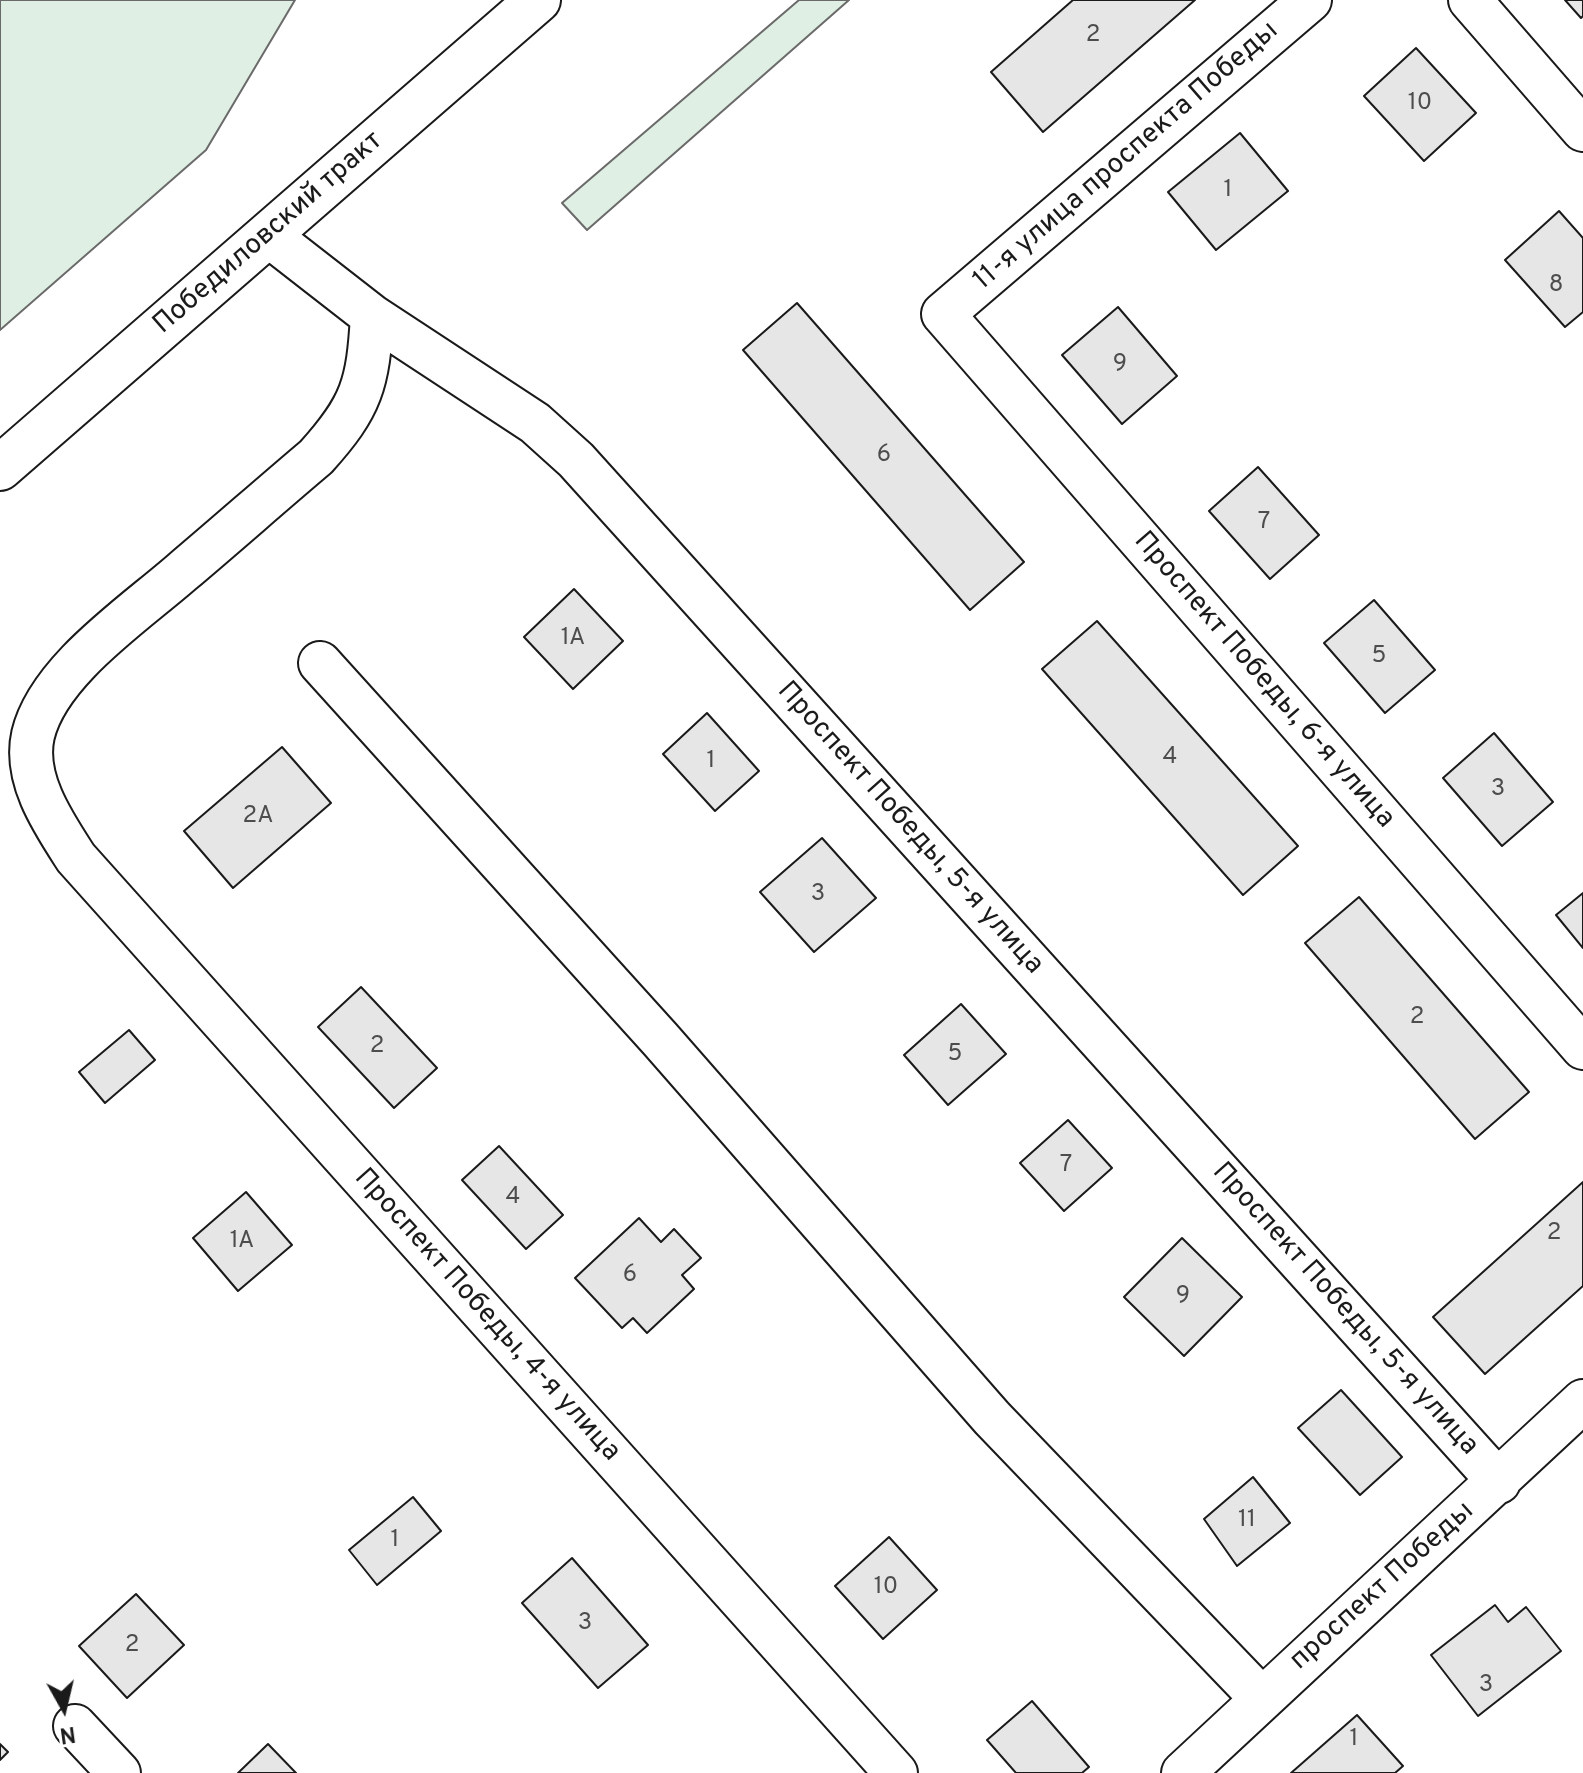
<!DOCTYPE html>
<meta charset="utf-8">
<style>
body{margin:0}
#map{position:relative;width:1583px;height:1773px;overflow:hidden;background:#fff;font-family:Overpass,sans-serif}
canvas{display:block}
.north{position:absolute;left:24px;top:1669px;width:80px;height:80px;-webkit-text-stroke:6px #fff;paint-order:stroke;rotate:172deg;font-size:22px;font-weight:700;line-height:32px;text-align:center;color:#1a1a1a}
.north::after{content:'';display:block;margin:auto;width:28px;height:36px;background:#1a1a1a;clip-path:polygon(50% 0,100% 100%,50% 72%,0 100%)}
</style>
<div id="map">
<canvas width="1583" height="1773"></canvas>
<div class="north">N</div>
</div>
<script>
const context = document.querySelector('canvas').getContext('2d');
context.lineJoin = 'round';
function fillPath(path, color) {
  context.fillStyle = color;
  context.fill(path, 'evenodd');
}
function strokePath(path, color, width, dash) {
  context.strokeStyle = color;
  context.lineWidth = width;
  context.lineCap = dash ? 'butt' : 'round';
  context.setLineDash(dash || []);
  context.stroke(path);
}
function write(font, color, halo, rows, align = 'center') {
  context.font = font + ' Overpass,sans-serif';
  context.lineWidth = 6;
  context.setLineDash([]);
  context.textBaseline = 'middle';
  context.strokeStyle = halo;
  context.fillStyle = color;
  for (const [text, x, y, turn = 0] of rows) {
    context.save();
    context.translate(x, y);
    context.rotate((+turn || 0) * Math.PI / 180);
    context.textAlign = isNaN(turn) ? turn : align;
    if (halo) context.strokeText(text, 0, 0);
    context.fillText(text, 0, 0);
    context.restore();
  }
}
const green = new Path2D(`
 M0,0h295l-89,150 -206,180z
 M799,0h50l-262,230 -25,-27z`);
const building = new Path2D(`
 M1073,0h122l-152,132 -52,-60z
 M1565,0h18v16l-2,2z
 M1416,48l60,65 -52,48 -60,-65z
 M1240,133l48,58 -72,59 -48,-58z
 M1559,211l24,27v74l-18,15 -60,-67z
 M797,303l227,259 -54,48 -227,-260z
 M1118,307l59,69 -55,48 -60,-69z
 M1258,467l61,68 -49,44 -61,-68z
 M574,589l49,52 -50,48 -49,-52z
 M1374,600l61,70 -50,43 -61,-70z
 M1097,621l201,225 -55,49 -201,-226z
 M707,713l52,58 -44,40 -52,-57z
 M1494,733l59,69 -51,44 -59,-68z
 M282,747l49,56 -98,85 -49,-57z
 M822,838l54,60 -62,54 -54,-60z
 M1583,893v55l-27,-33z
 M1359,897l170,195 -54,47 -170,-196z
 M361,987l76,81 -43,40 -76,-81z
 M961,1004l45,50 -58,51 -44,-50z
 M129,1030l26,30 -50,43 -26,-31z
 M1068,1120l44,48 -48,43 -44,-48z
 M499,1146l64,69 -37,34 -64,-69z
 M1583,1182v104l-98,88 -52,-57z
 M246,1192l46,53 -54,46 -45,-53z
 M639,1218l22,24 13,-13 27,29 -19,17 12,14 -47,44 -14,-15 -11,10 -47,-50z
 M1182,1238l60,59 -58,59 -60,-59z
 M1341,1390l61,67 -42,38 -62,-67z
 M1253,1477l37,46 -53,43 -33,-47z
 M413,1497l28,34 -64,54 -28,-35z
 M889,1537l48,53 -54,49 -48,-53z
 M572,1558l76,87 -50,43 -76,-85z
 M136,1594l48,51 -57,53 -48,-52z
 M1495,1605l13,17 18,-15 35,44 -83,65 -47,-61z
 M1032,1701l57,66 -7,6h-66l-29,-33z
 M1357,1715l46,51 -8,7h-104z
 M0,1744l8,8 -8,8z
 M268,1744l28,29h-58z`);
const minor = new Path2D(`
 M1310,0l-367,314 640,734
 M1470,0l113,130
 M268,235l104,81 163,107 41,37 923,1022
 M372,316c-4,68 -10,90 -56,141 -45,38 -89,77 -134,115 -48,42 -134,99 -149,163 -10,44 21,89 43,123l820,915
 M320,663l340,376 332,379 269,280
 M75,1726l44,47
 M1183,1773l400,-372`);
const major = new Path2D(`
 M0,468l538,-468`);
const numberNames = [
 ["2",1093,36],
 ["10",1420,104],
 ["1",1228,191],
 ["8",1556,286],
 ["9",1120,365],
 ["6",884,456],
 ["7",1264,523],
 ["1А",573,639],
 ["5",1379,657],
 ["4",1170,758],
 ["1",711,762],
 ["3",1498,790],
 ["2А",258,817],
 ["3",818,895],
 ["2",1417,1018],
 ["2",377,1047],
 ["5",955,1055],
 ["7",1066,1166],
 ["4",513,1198],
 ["2",1554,1234],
 ["1А",242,1242],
 ["6",630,1276],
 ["9",1183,1297],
 ["11",1247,1521],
 ["1",395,1541],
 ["10",886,1588],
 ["3",585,1624],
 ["2",132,1646],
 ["3",1486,1686],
 ["1",1354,1740]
];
const streetNames = [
 ["11-я улица проспекта Победы",1127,157,-41],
 ["Победиловский тракт",269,234,-41],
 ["Проспект Победы, 6-я улица",1263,681,49],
 ["Проспект Победы, 5-я улица",909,829,48],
 ["Проспект Победы, 5-я улица",1344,1310,48],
 ["Проспект Победы, 4-я улица",486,1316,48],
 ["проспект Победы",1383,1587,-42]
];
fillPath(green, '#e0efe3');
strokePath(green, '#6a6a6a', 2);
fillPath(building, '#e6e6e6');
strokePath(building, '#1a1a1a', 2);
strokePath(minor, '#1a1a1a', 46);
strokePath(major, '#1a1a1a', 48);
strokePath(minor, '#fff', 42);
strokePath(major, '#fff', 44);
write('24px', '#4d4d4d', null, numberNames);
write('28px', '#1a1a1a', '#fff', streetNames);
</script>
